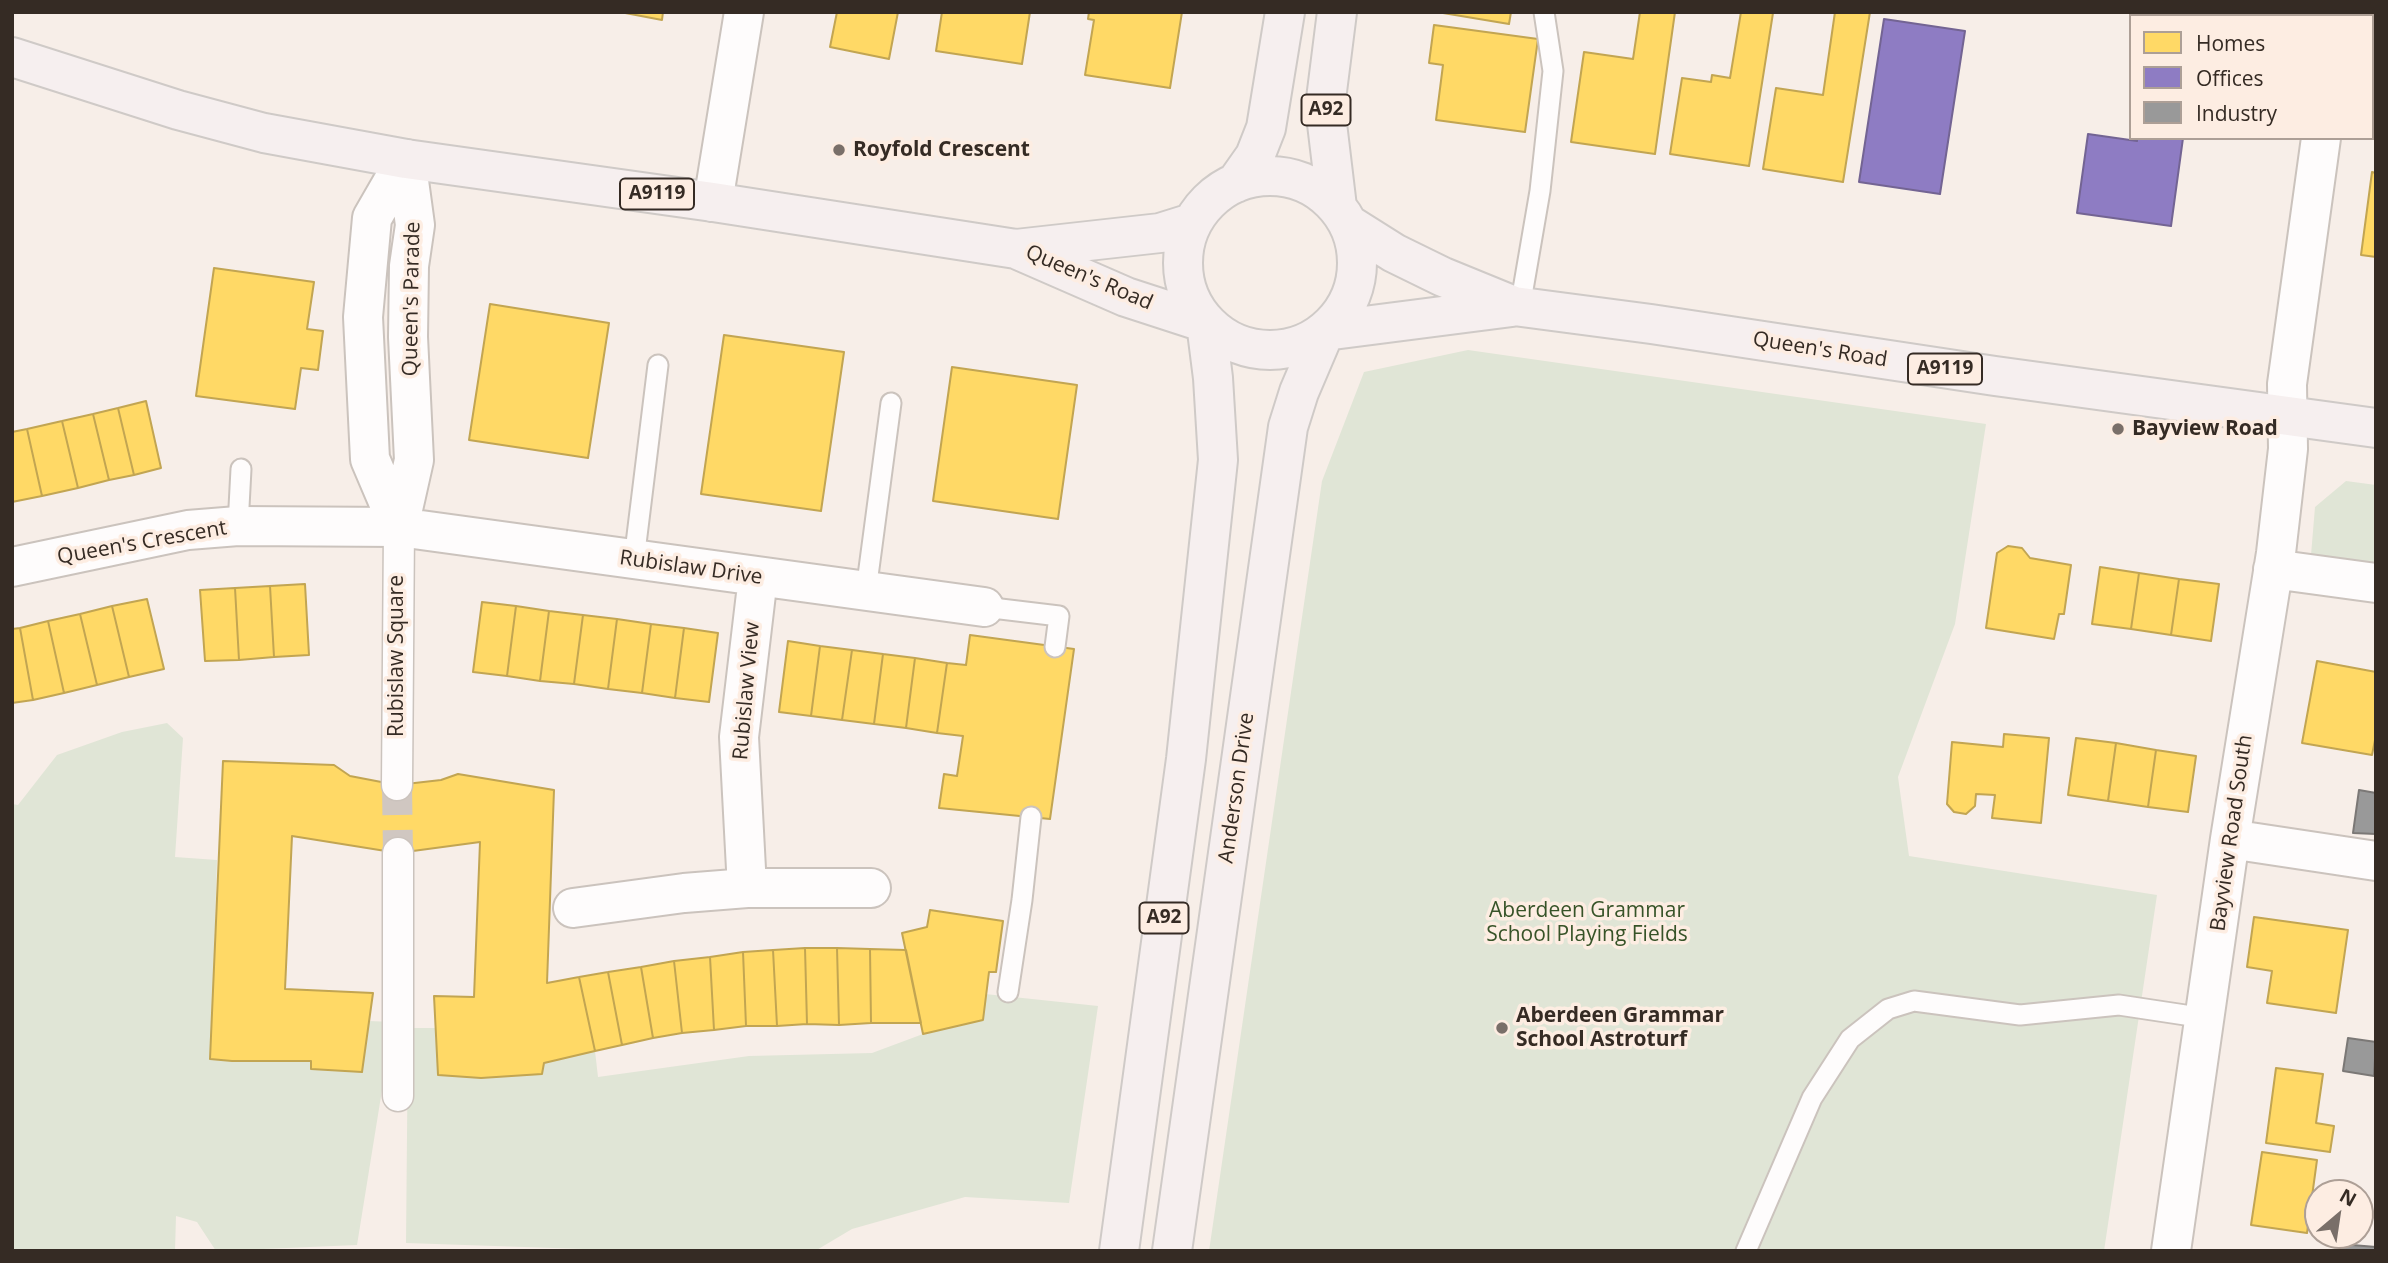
<!DOCTYPE html>
<style>
body{margin:0}
#map{position:relative;width:2388px;height:1263px;overflow:hidden;background:#f7eee8;font-family:"Open Sans",sans-serif}
canvas{display:block}
.frame{position:absolute;inset:0;border:14px solid #352b24;pointer-events:none}
.legend{position:absolute;left:2129px;top:14px;width:245px;height:126px;box-sizing:border-box;background:#fdede2;border:2px solid #ad9f96;margin:0;padding:9px 12px;list-style:none;font-size:21px;color:#352b24}
.legend li{display:flex;align-items:center;gap:14px;height:35px}
.legend b{width:35px;border:2px solid #ad9f96}
.north{position:absolute;left:2304px;top:1179px;width:70px;height:70px;box-sizing:border-box;background:#fdede2;border:2px solid #ad9f96;border-radius:50%;rotate:29deg;font-size:19px;font-weight:700;line-height:28px;text-align:center;color:#352b24}
.north::after{content:'';display:block;margin:auto;width:24px;height:32px;background:#796f69;clip-path:polygon(50% 0,100% 100%,50% 72%,0 100%)}
</style>
<div id="map">
<canvas width="2388" height="1263"></canvas>
<div class="frame"></div>
<ul class="legend">
<li><b style="height:19px;background:#ffd966"></b>Homes</li>
<li><b style="height:19px;background:#8e7cc3"></b>Offices</li>
<li><b style="height:19px;background:#999"></b>Industry</li>
</ul>
<div class="north">N</div>
</div>
<script>
const context = document.querySelector('canvas').getContext('2d');
context.lineJoin = 'round';
function fillPath(path, color) {
  context.fillStyle = color;
  context.fill(path, 'evenodd');
}
function strokePath(path, color, width, dash) {
  context.strokeStyle = color;
  context.lineWidth = width;
  context.lineCap = dash ? 'butt' : 'round';
  context.setLineDash(dash || []);
  context.stroke(path);
}
function write(font, color, halo, rows, align = 'center') {
  context.font = font + ' "Open Sans",sans-serif';
  context.lineWidth = 7;
  context.setLineDash([]);
  context.textBaseline = 'middle';
  context.strokeStyle = halo;
  context.fillStyle = color;
  for (const [text, x, y, turn = 0] of rows) {
    context.save();
    context.translate(x, y);
    context.rotate((+turn || 0) * Math.PI / 180);
    context.textAlign = isNaN(turn) ? turn : align;
    if (halo) context.strokeText(text, 0, 0);
    context.fillText(text, 0, 0);
    context.restore();
  }
}
const green = new Path2D(`
 M1468,350l518,74 -31,200 -57,153 11,79 248,39 -53,356h-895l113,-770 42,-109z
 M2346,481l30,4v79l-65,-9 4,-48z
 M167,723l16,15 -8,119 42,3 -6,198 21,3h79v8l50,3 8,-51 24,1 -36,223 -141,6 -19,-29 -21,-6 -1,35h-163v-447l6,1 39,-50 65,-23z
 M985,994l113,12 -29,197 -104,-6 -113,32 -37,22h-173l-236,-8 2,-215h27l3,47 43,3 61,-4 2,-11 51,-12 3,26 151,-21 123,-3 51,-19 59,-14z`);
const homes = new Path2D(`
 M620,12h43l-1,8z
 M837,12h61l-9,47 -59,-12z
 M942,12h88l-8,52 -86,-13z
 M1089,12h93l-12,76 -85,-13 9,-55 -6,-1z
 M1437,12h74l-2,12z
 M1640,12h35l-20,142 -84,-12 13,-90 49,7z
 M1741,12l32,1 -24,153 -79,-12 12,-76 29,4 1,-7 18,3z
 M1835,12h35l-27,170 -80,-13 13,-81 47,7z
 M1434,25l104,14 -13,93 -89,-12 7,-55 -14,-2z
 M2372,172l4,1v84l-15,-2z
 M214,268l100,14 -7,47 16,2 -5,39 -17,-2 -6,41 -99,-13z
 M490,304l119,19 -21,135 -119,-18z
 M724,335l120,17 -23,159 -120,-17z
 M952,367l125,18 -19,134 -125,-18z
 M146,401l15,67 -27,7 -16,-67z
 M118,408l16,67 -25,5 -16,-66z
 M93,414l16,66 -31,8 -16,-67z
 M62,421l16,67 -36,8 -15,-67z
 M27,429l15,67 -30,6v-70z
 M2008,546l14,2 8,10 41,7 -7,49h-5l-5,25 -68,-11 11,-75z
 M2100,567l39,6 -8,56 -39,-5z
 M2139,573l40,6 -8,56 -40,-6z
 M2179,579l40,5 -8,57 -40,-6z
 M305,584l4,71 -35,2 -4,-71z
 M270,586l4,71 -35,3 -4,-72z
 M235,588l4,72 -34,1 -5,-71z
 M147,599l17,70 -35,8 -17,-71z
 M482,602l34,4 -9,70 -34,-4z
 M112,606l17,71 -32,8 -17,-71z
 M516,606l33,5 -9,70 -33,-5z
 M549,611l34,4 -9,69 -34,-3z
 M80,614l17,71 -33,8 -16,-72z
 M583,615l34,4 -9,70 -34,-5z
 M617,619l34,5 -9,69 -34,-4z
 M48,621l16,72 -31,7 -13,-72z
 M651,624l33,4 -9,70 -33,-5z
 M20,628l13,72 -21,3v-74z
 M684,628l34,5 -9,69 -34,-4z
 M970,635l104,14 -24,170 -111,-11 5,-34 13,2 6,-40 -26,-3 10,-70 19,2z
 M788,641l32,5 -9,70 -32,-4z
 M820,646l32,4 -10,70 -31,-4z
 M852,650l31,4 -9,70 -32,-4z
 M883,654l32,4 -9,70 -32,-4z
 M915,658l32,5 -10,70 -31,-5z
 M2317,661l59,11v63l-4,20 -70,-12z
 M2004,734l45,4 -8,85 -49,-5 3,-23 -19,-1 -1,12 -9,8 -12,-2 -7,-8 5,-62 51,5z
 M2076,738l40,5 -8,58 -40,-6z
 M2116,743l40,7 -8,57 -40,-6z
 M2156,750l40,6 -8,56 -40,-5z
 M223,761l111,4 16,11 47,9 44,-5 17,-6 96,16 -7,193 32,-6 16,74 -51,12 -2,11 -61,4 -43,-3 -4,-79 40,1 6,-155 -82,11 -106,-17 -7,153 88,4 -11,79 -51,-3v-8h-79l-22,-2z
 M930,910l73,11 -7,51h-7l-6,48 -60,14 -21,-101 25,-6z
 M2254,917l94,13 -12,83 -69,-10 5,-32 -25,-4z
 M805,948l2,76 -30,2 -4,-76z
 M805,948h32l2,77 -32,-1z
 M837,948l33,1 1,74 -32,2z
 M870,949l36,1 15,73h-50z
 M773,950l4,76h-31l-3,-74z
 M743,952l3,74 -32,4 -4,-73z
 M710,957l4,73 -32,3 -8,-72z
 M674,961l8,72 -29,5 -12,-71z
 M641,967l12,71 -31,7 -14,-73z
 M608,972l14,73 -27,6 -16,-74z
 M2276,1068l47,6 -7,49 18,3 -4,26 -64,-9z
 M2262,1152l55,8 -10,73 -56,-8z`);
const offices = new Path2D(`
 M1884,19l81,12 -25,163 -81,-12z
 M2088,134l49,7v-3h46l-12,88 -94,-13z`);
const industry = new Path2D(`
 M2359,790l17,3v41l-23,-1z
 M2348,1038l28,4 -2,34 -31,-5z
 M2340,1244l36,3v4h-36z`);
const pedestrianTunnel = new Path2D(`
 M397,785l1,68`);
const service = new Path2D(`
 M1520,307l20,-116 13,-120 -9,-59
 M238,526l3,-57
 M634,560l24,-195
 M866,591l25,-188
 M984,607l75,9 -4,31
 M1008,992l14,-92 9,-83
 M1746,1251l66,-153 38,-59 38,-30 26,-8 106,14 99,-10 86,13`);
const pedestrian = new Path2D(`
 M397,785l2,-258
 M398,853v243`);
const minor = new Path2D(`
 M2338,16v-4
 M713,202l31,-190
 M399,527l-29,-68 -7,-142 9,-99 34,-59
 M399,527l15,-67 -6,-123 1,-71 6,-41 -9,-66
 M12,567l176,-37 50,-4 161,1 585,80
 M2273,569l103,14
 M2230,839l146,22
 M747,888l-8,-151 19,-160
 M573,908l111,-15 63,-5h124
 M2171,1251l59,-412 46,-286 12,-104 -1,-65 34,-246`);
const primary = new Path2D(`
 M1337,12l-12,95 12,100
 M12,57l166,53 86,23 142,26 307,43 303,47 144,-16 32,-10
 M1183 263a87 87 0 1 1 174 0a87 87 0 1 1-174 0Z
 M1236,183l19,-27 11,-28 19,-116
 M1348,224l46,29 49,24 71,29 137,18 344,52 381,52
 M1016,249l110,48 80,26
 M1325,331l187,-24
 M1119,1251l67,-492 32,-299 -5,-82 -7,-55
 M1172,1251l116,-824 11,-35 26,-61`);
const markers = [
 [839,150,7,"#796f69"],
 [2118,429,7,"#796f69"],
 [1502,1028,7,"#796f69"]
];
const shields = [
 [1326,110,49],
 [657,194,74],
 [1945,369,74],
 [1164,918,49]
];
const shieldNames = [
 ["A92",1326,110],
 ["A9119",657,194],
 ["A9119",1945,369],
 ["A92",1164,918]
];
const poiNames = [
 ["Royfold Crescent",853,150],
 ["Bayview Road",2132,429],
 ["Aberdeen Grammar",1516,1016],
 ["School Astroturf",1516,1040]
];
const streetNames = [
 ["Queen's Road",1089,278,23],
 ["Queen's Parade",412,299,-89],
 ["Queen's Road",1820,350,9],
 ["Queen's Crescent",142,543,-10],
 ["Rubislaw Drive",691,568,8],
 ["Rubislaw Square",397,656,-90],
 ["Rubislaw View",747,691,-85],
 ["Anderson Drive",1237,788,-82],
 ["Bayview Road South",2232,833,-82]
];
const parkNames = [
 ["Aberdeen Grammar",1587,911],
 ["School Playing Fields",1587,935]
];
fillPath(green, '#e0e5d6');
fillPath(homes, '#ffd966');
strokePath(homes, '#c2a552', 2);
fillPath(offices, '#8e7cc3');
strokePath(offices, '#736493', 2);
fillPath(industry, '#999');
strokePath(industry, '#7b7876', 2);
strokePath(pedestrianTunnel, '#d0c7c1', 30, [30, 15]);
strokePath(service, '#cbc3bd', 23);
strokePath(pedestrian, '#cbc3bd', 33);
strokePath(minor, '#cbc3bd', 42);
strokePath(primary, '#cfcac7', 42);
strokePath(service, '#fefcfc', 19);
strokePath(pedestrian, '#fefcfc', 30);
strokePath(minor, '#fefcfc', 38);
strokePath(primary, '#f6efef', 38);
for (const [x, y, r, color] of markers) {
  const dot = new Path2D();
  dot.arc(x, y, r, 0, 2 * Math.PI);
  context.fillStyle = color;
  context.fill(dot);
  strokePath(dot, '#fdede2', 2.5);
}
for (const [x, y, w] of shields) {
  const box = new Path2D();
  box.roundRect(x - w / 2, y - 15.5, w, 31, 5);
  context.fillStyle = '#fdede2';
  context.fill(box);
  strokePath(box, '#352b24', 2);
}
write('bold 19px', '#352b24', null, shieldNames);
write('bold 21px', '#352b24', '#fdede2', poiNames, 'left');
write('21px', '#352b24', '#fdede2', streetNames);
write('21px', '#375328', '#fdede2', parkNames);
</script>
